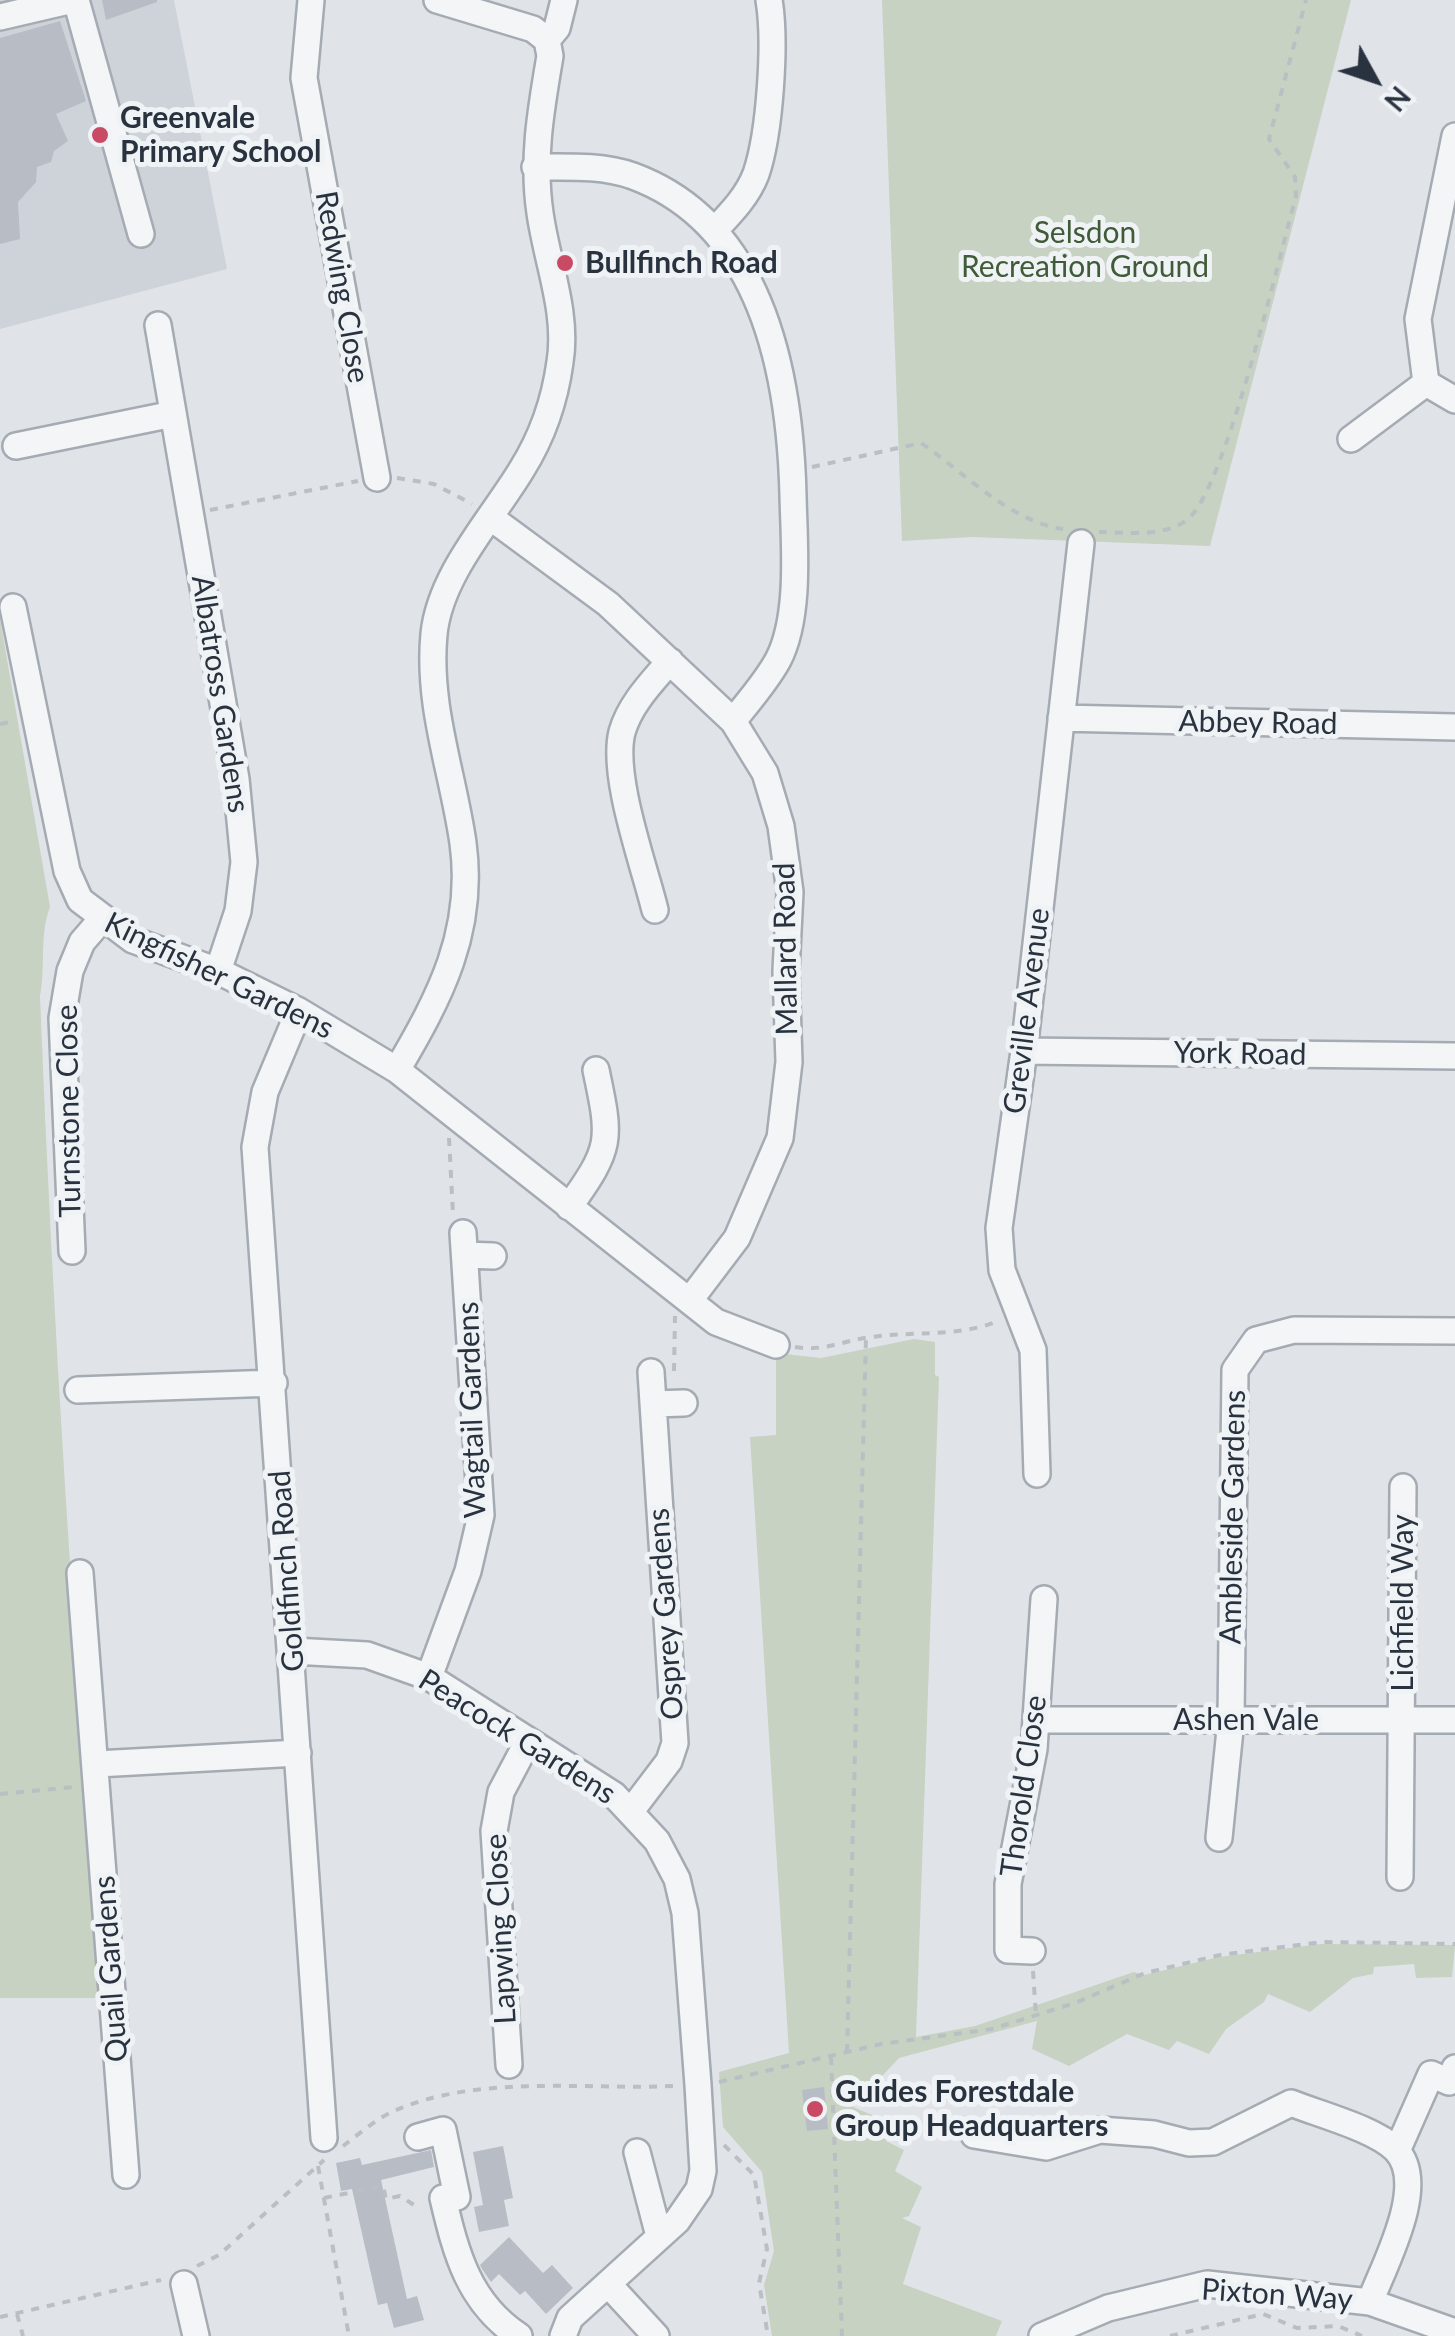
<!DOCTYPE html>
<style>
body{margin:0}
#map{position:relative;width:1455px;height:2336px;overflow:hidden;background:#e0e4e9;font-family:Lato,sans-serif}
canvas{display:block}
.north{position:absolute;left:1325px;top:30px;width:100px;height:100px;-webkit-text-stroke:8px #f0f3f6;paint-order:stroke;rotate:130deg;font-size:28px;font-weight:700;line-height:40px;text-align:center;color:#29333f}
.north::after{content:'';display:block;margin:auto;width:35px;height:45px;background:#29333f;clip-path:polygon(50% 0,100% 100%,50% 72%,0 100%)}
</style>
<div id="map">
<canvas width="1455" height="2336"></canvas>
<div class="north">N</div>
</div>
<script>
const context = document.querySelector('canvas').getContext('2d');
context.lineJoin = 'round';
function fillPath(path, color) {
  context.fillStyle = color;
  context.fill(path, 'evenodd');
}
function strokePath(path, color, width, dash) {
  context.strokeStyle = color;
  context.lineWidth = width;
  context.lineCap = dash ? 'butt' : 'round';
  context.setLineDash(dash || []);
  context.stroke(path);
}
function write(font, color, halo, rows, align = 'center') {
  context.font = font + ' Lato,sans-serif';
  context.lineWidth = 10;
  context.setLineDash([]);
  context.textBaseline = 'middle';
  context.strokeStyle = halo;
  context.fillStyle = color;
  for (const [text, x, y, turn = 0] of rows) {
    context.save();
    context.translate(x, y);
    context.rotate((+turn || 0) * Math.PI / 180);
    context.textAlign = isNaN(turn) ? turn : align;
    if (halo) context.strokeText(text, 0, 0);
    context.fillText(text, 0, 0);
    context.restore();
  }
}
const built = new Path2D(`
 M0,0h174l53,269 -227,60z`);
const green = new Path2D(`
 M882,0h469l-141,546 -238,-9 -70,4z
 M0,619l50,288c-11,28 -4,60 -10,89 13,335 35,668 62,1002h-102z
 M914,1339l21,3v33l4,2 -23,660 59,-11 159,-54 10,3 75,-18 102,-13 134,1 -3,32 -36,1 -2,-14 -40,3 -1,7 -20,4 -43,34 -42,-18 -4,8 -38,27 -17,25 -32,-13 -8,9 -42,-16 -58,32 -37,-17 5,-28 -138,37 -46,49 40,17 -7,17 18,9 -9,21 27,16 -13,29 -7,2 19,9 -18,57 99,37 -6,15h-224l-8,-51 10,-34 -12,-79 -39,-45 -4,-55 70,-19 -39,-616 26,-2v-82l45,5z`);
const building = new Path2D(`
 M102,0h55v2l-51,18z
 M60,21l26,80 -30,13 12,27 -14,10 -3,11 -14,5 -1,15 -18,20 2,37 -20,5v-206z
 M824,2087l4,42 -21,2 -5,-41z
 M503,2146l10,52 -9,2 5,26 -30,6 -5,-25 9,-2 -10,-53z
 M431,2150l3,17 -53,13 26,119 10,-3 7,24 -30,8 -7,-25 -9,2 -26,-116 -11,2 -5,-28 24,-5 2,7z
 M509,2237l34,36 9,-8 21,23 -27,26 -21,-23 -5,4 -21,-21 -8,8 -9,-13 -2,-4z`);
const path = new Path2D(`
 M812,467l109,-24c44,30 88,78 142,86
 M397,478l37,6 38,20
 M210,510l148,-29
 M1099,532c28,0 66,6 89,-13 37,-29 92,-265 108,-323l-1,-19 -26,-38 37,-139
 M0,724l15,-3
 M449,1138l4,76
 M795,1347c29,5 49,-7 77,-10 43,-6 84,0 124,-15
 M674,1371l1,-55
 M0,1794l74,-7
 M1033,1971l3,45
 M847,2052l19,-715
 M831,2057l11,279
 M719,2082l162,-38 111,-15 83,-26 70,-30 75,-18 103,-13 132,2
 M724,2145l30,30 13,74 -8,34 9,53
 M343,2146c16,-12 33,-27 51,-35 84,-37 192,-21 281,-25
 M318,2166l31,170
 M324,2198l59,-12 3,13 14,-3 14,9
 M197,2266l22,-11 105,-95
 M17,2314l6,22
 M0,2317l161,-37
 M1170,2336l93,-22 34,14 41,-2 24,10`);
const minor = new Path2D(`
 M76,0l65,234
 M311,0l-7,78 73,400
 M437,0l96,29 14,11
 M0,17l73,-17
 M547,40l10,-12 7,-28
 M1455,136l-37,183 8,64 29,17
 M535,167c32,0 67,-2 98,9 130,48 157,198 160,319 1,48 8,121 -15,165 -12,22 -29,41 -45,61
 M714,231c17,-18 33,-34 42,-57 14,-41 20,-132 13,-174
 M158,325l78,454 8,83 -6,49 -20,60
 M1351,439l75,-56
 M16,446l157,-32
 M490,517l118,87 125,117 32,52 16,53 9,66 -4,79 3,91 -9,76 -43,100 -47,62
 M13,607l54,264 13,29 53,40 85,31 81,40 98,59 319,252 60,23
 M1061,718l394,9
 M655,910c-11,-45 -44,-134 -33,-178 8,-28 30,-50 48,-71
 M299,1011l-34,81 -10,55 69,991
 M1024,1051l431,5
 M397,1070c43,-73 78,-139 66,-227 -10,-70 -36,-137 -29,-209 6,-60 58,-115 88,-165 20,-32 33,-70 38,-107 8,-50 -13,-99 -20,-149 -8,-54 1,-104 10,-157l-3,-16
 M569,1207c43,-60 42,-66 27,-137
 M72,1251l-10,-233 8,-47 12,-29 19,-22
 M465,1255l28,1
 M78,1390l196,-7
 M653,1404l31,-1
 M1037,1474l-4,-124 -31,-80 -3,-42 25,-177 57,-508
 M80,1573l46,602
 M293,1651l74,4 62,22 185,118 43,46 20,38 8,34 13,172 5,86 -4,18 -22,32 -107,97 -7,18
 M429,1677l39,-106 13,-56 -18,-282
 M1037,1720h418
 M97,1764l201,-11
 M631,1811l38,-50 6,-18 -24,-371
 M1219,1838l12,-118 4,-350 21,-30 38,-10 161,1
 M1400,1877l3,-390
 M1032,1951l-24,-1v-66l26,-135 10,-150
 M509,2065l-15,-234 7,-39 27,-51
 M974,2135l72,12 54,-17 54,4 35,9 24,-1 78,-39c27,11 85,26 105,47 33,34 -12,115 -26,152
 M418,2137l25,-7 14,67 -14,1c13,56 26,105 76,138
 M1397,2151l34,-77 18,8 6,-14
 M637,2152l22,84
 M184,2284l12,52
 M608,2284l48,52
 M1042,2336l66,-28 99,-24 163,18 85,30`);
const markers = [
 [100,135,10,"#c94a64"],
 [565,263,10,"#c94a64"],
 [815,2109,10,"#c94a64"]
];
const poiNames = [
 ["Greenvale",120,118],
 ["Primary School",120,152],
 ["Bullfinch Road",585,263],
 ["Guides Forestdale",835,2092],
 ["Group Headquarters",835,2126]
];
const parkNames = [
 ["Selsdon",1085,233],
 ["Recreation Ground",1085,267]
];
const streetNames = [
 ["Redwing Close",342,287,80],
 ["Albatross Gardens",220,694,81],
 ["Abbey Road",1258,723,1],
 ["Mallard Road",786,949,-91],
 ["Kingfisher Gardens",219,976,26],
 ["Greville Avenue",1027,1011,-83],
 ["York Road",1240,1054,1],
 ["Turnstone Close",69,1111,-91],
 ["Wagtail Gardens",472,1410,-92],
 ["Ambleside Gardens",1233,1517,-89],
 ["Goldfinch Road",287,1571,-94],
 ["Lichfield Way",1403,1603,-90],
 ["Osprey Gardens",666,1614,-94],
 ["Ashen Vale",1246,1720],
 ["Peacock Gardens",517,1737,32],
 ["Thorold Close",1024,1786,-82],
 ["Lapwing Close",501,1929,-93],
 ["Quail Gardens",111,1969,-94],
 ["Pixton Way",1277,2295,4]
];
fillPath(built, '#ced3da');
fillPath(green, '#c7d2c2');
fillPath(building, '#b8bdc5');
strokePath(minor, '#a5abb3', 30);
strokePath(path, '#babfc3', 4, [8, 8]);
strokePath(minor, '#f3f5f7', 25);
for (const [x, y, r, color] of markers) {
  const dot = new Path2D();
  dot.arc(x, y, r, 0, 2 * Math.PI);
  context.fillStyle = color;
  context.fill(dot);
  strokePath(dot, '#f0f3f6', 4);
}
write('bold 30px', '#29333f', '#f0f3f6', poiNames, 'left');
write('30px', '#405b37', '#f0f3f6', parkNames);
write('30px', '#29333f', '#f0f3f6', streetNames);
</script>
